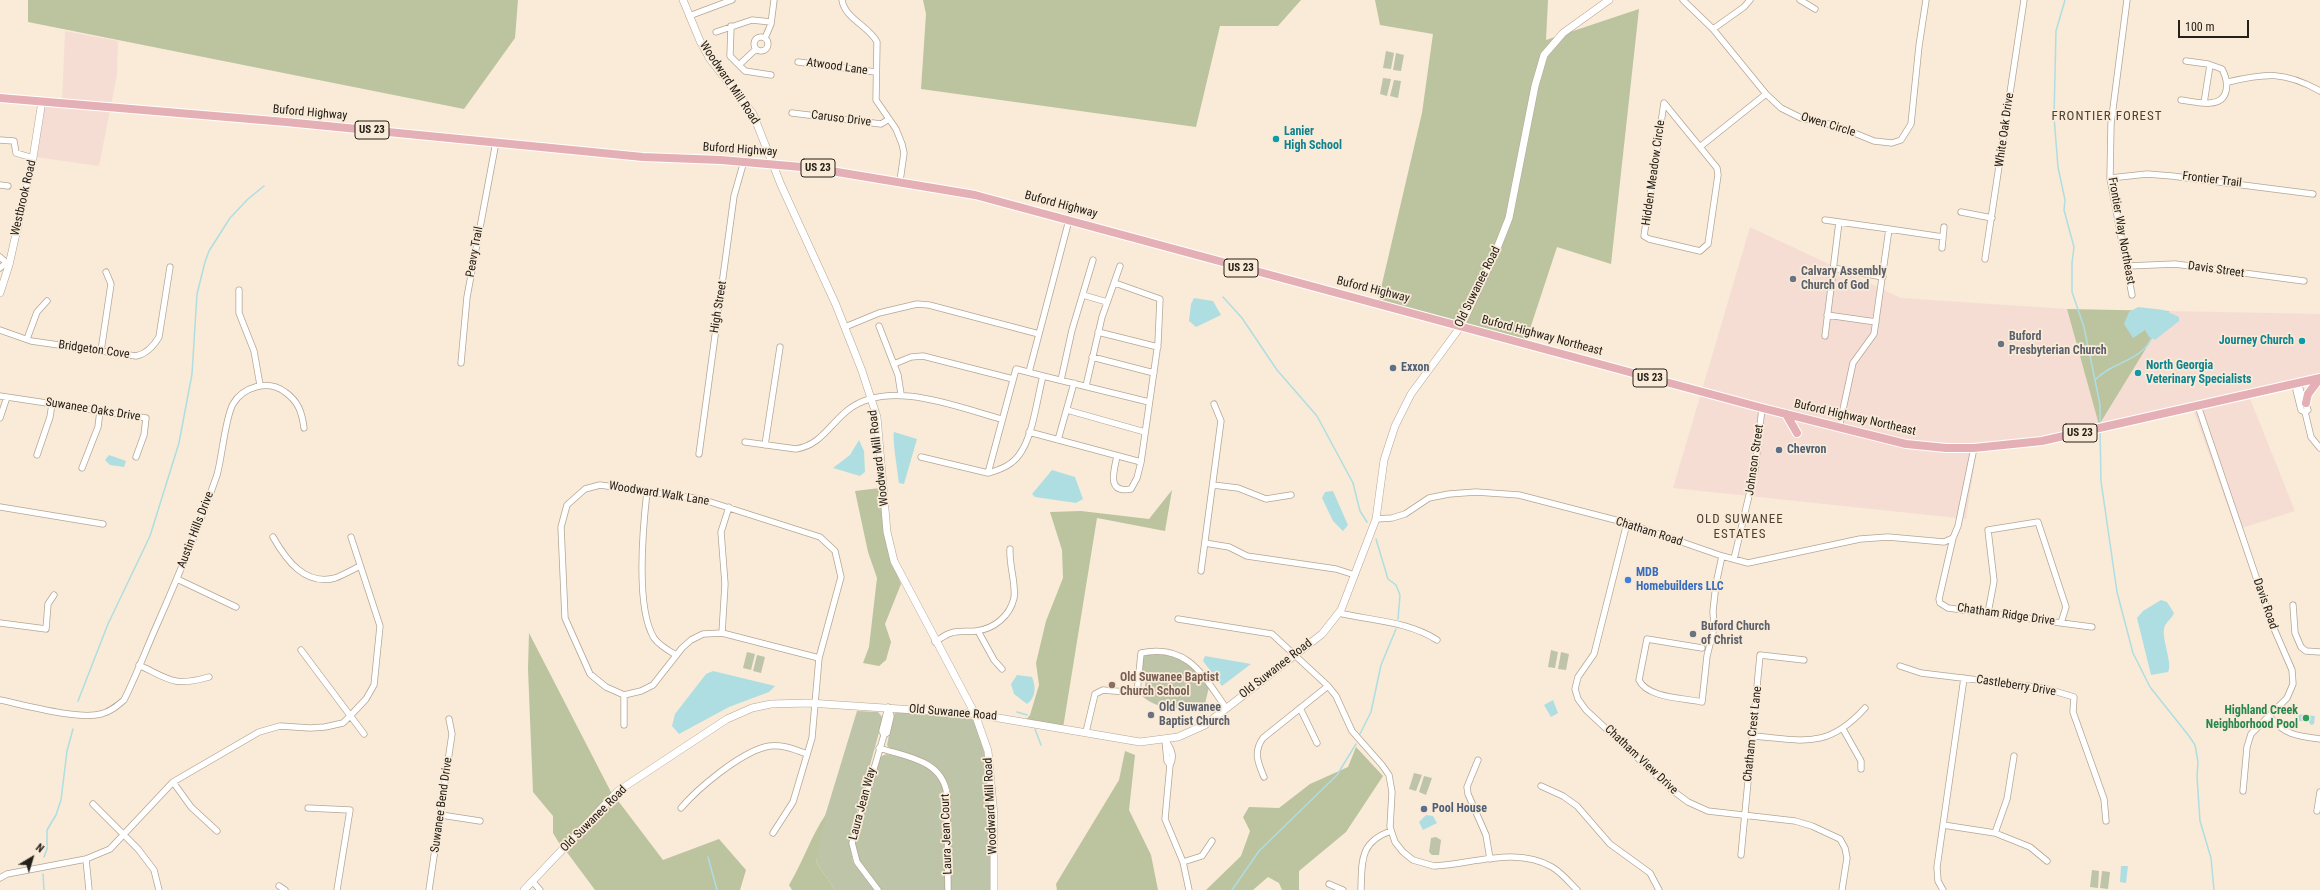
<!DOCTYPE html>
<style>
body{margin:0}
#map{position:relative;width:2320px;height:890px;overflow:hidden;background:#f9ebd8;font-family:"Roboto Condensed",sans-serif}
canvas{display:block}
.north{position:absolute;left:12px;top:838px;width:40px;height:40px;-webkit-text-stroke:3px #f9ebd8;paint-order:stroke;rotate:38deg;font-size:11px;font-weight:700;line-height:16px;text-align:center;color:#252019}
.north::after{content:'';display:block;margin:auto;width:14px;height:18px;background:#252019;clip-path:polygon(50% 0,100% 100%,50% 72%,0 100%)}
.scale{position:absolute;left:2178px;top:20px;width:71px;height:18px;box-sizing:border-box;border:2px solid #252019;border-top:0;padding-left:5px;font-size:12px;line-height:14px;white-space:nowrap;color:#252019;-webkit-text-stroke:3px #f9ebd8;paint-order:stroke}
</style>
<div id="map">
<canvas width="2320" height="890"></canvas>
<div class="north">N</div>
<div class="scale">100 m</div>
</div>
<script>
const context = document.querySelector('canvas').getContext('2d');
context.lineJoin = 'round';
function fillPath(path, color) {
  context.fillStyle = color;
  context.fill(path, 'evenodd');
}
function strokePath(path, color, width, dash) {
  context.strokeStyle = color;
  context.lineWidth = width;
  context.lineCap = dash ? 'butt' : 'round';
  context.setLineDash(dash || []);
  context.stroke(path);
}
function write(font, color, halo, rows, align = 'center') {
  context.font = font + ' "Roboto Condensed",sans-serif';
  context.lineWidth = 3.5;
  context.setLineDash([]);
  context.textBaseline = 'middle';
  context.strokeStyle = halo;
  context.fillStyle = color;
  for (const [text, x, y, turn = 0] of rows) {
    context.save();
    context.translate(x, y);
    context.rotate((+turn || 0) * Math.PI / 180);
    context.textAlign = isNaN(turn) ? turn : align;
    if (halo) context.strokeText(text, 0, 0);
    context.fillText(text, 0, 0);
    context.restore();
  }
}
const commercial = new Path2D(`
 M65,31l53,10 -1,34 -18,91 -64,-9 9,-58 18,1z
 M1750,227l151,71 166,11 32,116 70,-114 151,3v66l-71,16 46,115 -59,19 -43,-121 -161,35 -55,5 -11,70 -293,-31z`);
const green = new Path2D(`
 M1386,51l8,2 -3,16 -8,-1z
 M1396,53l8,2 -3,16 -8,-1z
 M1383,78l8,1 -4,17 -7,-2z
 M1394,80l7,1 -3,17 -8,-2z
 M1551,650l7,2 -3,16 -7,-1z
 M747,652l8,2 -4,16 -8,-2z
 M1154,652c33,6 35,9 55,35l-4,17c-22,7 -49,7 -65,-10l4,-1 2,-14 -5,-2 1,-22z
 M1561,652l8,2 -3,16 -8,-1z
 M757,655l8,2 -4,16 -8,-2z
 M857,711l21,1 5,6 -34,123 4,21 21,28h-39l-19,-28 5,-33z
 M896,712l71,5 7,3c22,54 17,112 17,170h-40l-1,-100c-8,-25 -26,-31 -50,-38 -5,-2 -10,-2 -13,-7l6,-29z
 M886,754c28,6 50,11 59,40v96h-64l-21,-27 -6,-19 26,-87z
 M1414,773l8,2 -6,16 -7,-2z
 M1424,776l8,2 -6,17 -7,-3z
 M1436,837l5,3 -2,15h-7l-3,-3 2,-14z
 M2092,870l7,1 -1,17 -8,-1z
 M2102,871l8,1 -2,17 -8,-1z`);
const forest = new Path2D(`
 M28,0h490l-3,38 -51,71 -436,-87z
 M923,0h378l-23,26h-58l-24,101 -275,-38 5,-75z
 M1375,0h173l-2,40 93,-31 -28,255 -54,-17 -31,94 -148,-40 44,-188 11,-79 -53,-9z
 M2067,309l102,2 -70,114z
 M880,488l7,60 14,36 -16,40 6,18 -5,18 -7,6 -16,-3 6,-16 8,-69 -9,-26 -13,-61z
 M1172,490l-7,41 -68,-13 -34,210 -39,-6 6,-7 9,-30 -3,-22 10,-42 17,-43 -1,-28 -12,-38 31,-1 68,8z
 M529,633l83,161 -50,54 -9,-15v-17l-20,-24 -5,-123z
 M1356,747l27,29 -37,56 -47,39v19h-17l-3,-7 -11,-6 -15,13h-47l35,-34 9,-25 -7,-14 6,-10 30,1 31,-24 38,-17z
 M1125,751l10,4 -6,55 22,45 7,35h-101l-1,-6 63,-104z
 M616,798l47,62 56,-21 27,31 -6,20h-145l-29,-39z
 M826,814l-10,48 19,28h-43l-3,-5c14,-23 22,-49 37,-71z`);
const water = new Path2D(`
 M1194,298l19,3 8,14 -25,12 -7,-6 2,-17z
 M2138,307l26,3 15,7v4l-24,19 -6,-3 -4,-7 -12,8 -9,-14 5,-12z
 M894,432l23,7 -13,45 -5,-1c-1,-10 -7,-44 -5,-51z
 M859,440l5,11 1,21 -5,4 -27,-8 17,-13z
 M109,455l17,6 -2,6 -14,-2 -5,-5z
 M1052,470l23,7 8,22 -7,4 -41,-6 -3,-3z
 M1333,491l15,34 -5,6 -10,-10 -11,-23 3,-6z
 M2161,600l6,2 7,11c-2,6 -9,9 -10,16 -2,11 9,36 4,43l-17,3 -14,-57 6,-7z
 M1205,656l46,8 -29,22 -19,-25z
 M713,671l62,15 -6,6 -40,15 -50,27 -7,-8 3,-12 31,-40z
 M1017,675l15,2c4,9 4,21 -5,27l-13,-10 -3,-10z
 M1553,700l5,13 -7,4 -7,-12z
 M2298,714l17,2 -1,8 -3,1 -3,-4h-11z
 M1426,815l7,1 4,7 -14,7 -4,-8z
 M2121,866h7l-2,17 -6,-1z`);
const stream = new Path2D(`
 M2065,0l-9,31 -2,86 4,50 7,33 -1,10 10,37 -2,16v29l12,35 11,53 5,25v19
 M1223,297l19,21 35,52 40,46 36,67 7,28 7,11
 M2095,380c16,-18 45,-18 56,-41
 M2100,430l1,51 16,111 16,61 17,34 39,49 6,9 3,17 -1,15 3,44 11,37 3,32
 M1376,539l12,40 8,6 4,10 -2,24
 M78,701l30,-77 42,-88 29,-93 13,-69 5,-80 8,-32 4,-11 21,-33 18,-19 16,-13
 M1017,712l10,3
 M1035,729l6,16
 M1360,734l11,-22 10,-47 15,-36
 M44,857l3,-8v-19l9,-15 5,-15 6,-49 6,-22
 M708,857l9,33
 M43,874l1,16
 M1232,890l27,-39 78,-76 19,-31`);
const minor = new Path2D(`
 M842,0c3,19 27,26 35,42l-1,58 20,29 6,15 2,9 -4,28
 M1683,0l30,29 53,65 15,14 20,10 36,8 37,15 18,2 9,-3 10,-16 8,-78 7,-46
 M1800,0l15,9
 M2127,0l-16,124 -1,54 22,117
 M689,16l43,-16
 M731,26l-1,30 15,15 26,4
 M1713,29l31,-22 6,-7
 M716,32l36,-12 19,2
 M754 44a7 7 0 1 1 14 0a7 7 0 1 1-14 0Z
 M765,38l6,-14 3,-24
 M798,62l78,10
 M739,65l17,-16
 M2228,82c38,-9 56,-11 92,9
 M2181,100c9,1 20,4 29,3 20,-1 19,-21 12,-34l-14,-5 -22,-3
 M1664,103l53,65 1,7 -10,69 -8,7 -51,-12 -5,-3z
 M2204,103l6,-38
 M792,113l89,11 8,-5
 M0,140l14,1 2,12 17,5
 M1701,146l65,-52
 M2110,178l37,-4 25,2 141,18
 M0,185l8,1
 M1961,212l31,6
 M1825,220l64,9 -15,105 -21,29 -14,65
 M1889,229l54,8
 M1942,248l2,-21
 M0,257l9,8
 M1985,259l39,-259
 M2128,266l47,-2 129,17
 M0,268l6,-5
 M1833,268l50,9
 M1115,283l45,16 -2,44 -17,119
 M239,290v23l15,38 6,34
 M1083,295l24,7
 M1827,315l49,7
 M879,326l19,49 3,19
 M845,327l34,-14 38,-9 12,1 110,29 -10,38
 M0,330l31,11 105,15c10,-2 17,-9 23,-19l11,-70
 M1098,332l60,15
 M1039,334l30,-114
 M1825,336l14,-114
 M27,339l10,-27 10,-11
 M101,351l10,-67 -5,-12
 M1092,357l62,16
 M461,363l6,-66 29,-155
 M894,364l17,-7 12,-1 90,23
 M1016,369l27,7c-6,22 -10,61 -24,79 -7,10 -19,15 -31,18z
 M1043,376l106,26
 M1061,380l11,-50 21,-70
 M2298,384l10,26 -3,2
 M1086,386l16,-69 18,-51
 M2299,387l-3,3 5,20 4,2 6,25 9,11
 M0,396l146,22 -2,17 -8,22
 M2198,406l74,218 20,46 1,14 -6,14 -36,36 -4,13 -4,44
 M1067,410l78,22
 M0,418l7,-21
 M1029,432c37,10 74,20 112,30l-4,16 -6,11c-25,5 -17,-18 -14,-33
 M1058,440l16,-57
 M745,442l51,7c25,-4 33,-24 52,-39 40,-32 109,-3 153,9
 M765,445l15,-98
 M699,454l35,-258 10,-35
 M37,455l13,-38 2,-13
 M921,457l67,16
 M82,468l16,-41 2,-16
 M1213,485l25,3 28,11 25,-4
 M647,491c-4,36 -12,116 7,147 5,7 15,13 22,17
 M0,507l103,17
 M1376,519l16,-1 13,-4 24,-16 20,-4 27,-2 43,3 108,28 95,33 26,7 112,-24 28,-2 56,5 9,-4 5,-12 16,-78
 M1627,523l-33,131 -16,23 -3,12 3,10 8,11 86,80 16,12 20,9 87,10 17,5 28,13 5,9 2,10 -5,32
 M273,537c13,23 32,49 62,41 8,-3 17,-8 25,-12
 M1953,538l-14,61 1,4 8,5 144,19
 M1205,543l24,4 18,9 89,13 19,6
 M1734,559l21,-89 7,-62
 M1201,571l20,-150 -7,-17
 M177,579l59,28
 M2293,605l2,28 6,14 5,4 14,1
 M1339,613c34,8 68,8 98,27
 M1988,613l6,-32 -6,-51 50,-8 28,85 -5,16
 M1178,619l94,15 56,52 8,10 16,35 30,34 7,10 3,17 -2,35 5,15 8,10 10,8 21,6c38,-2 83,-20 118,1 10,6 17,15 25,23
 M0,623l46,6 2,-25 6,-9
 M978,631l16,29 8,9
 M722,633l3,-49 -4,-52 8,-25
 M935,642c5,-3 11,-8 16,-9 8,-3 18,-1 25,-2 18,-2 34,-15 38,-33 2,-16 -5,-32 -4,-49
 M1702,648l-55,-9 -8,41c8,18 45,18 63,22l5,-46 7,-28 -1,-17 3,-27 6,-28
 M301,650l63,84
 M139,665c31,15 35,22 70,12
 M1900,666l21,7 123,15 30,9 -1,15 31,87 2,22
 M624,695v30
 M0,700c24,5 78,20 101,14 9,-2 16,-8 23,-14 12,-24 21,-48 32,-73 22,-50 43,-100 61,-152 5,-17 8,-57 16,-71 10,-17 35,-25 52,-12 13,9 17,20 19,36
 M1300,708l17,35
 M2269,716c16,19 27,20 51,23
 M1843,729l18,32v8
 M1086,732l9,-38 8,-4 34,3 4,-40c46,-10 62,22 85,55
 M884,735l3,-2 4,-17 -3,-9
 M1753,736c50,4 74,14 112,-28
 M1165,740c6,8 10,16 5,25l-5,54 18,43 6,28
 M1165,740l2,21 3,4
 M879,748c28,9 64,12 68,47l1,95
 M1478,760l-11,27 1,7 18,41 4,24
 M1264,777c-6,-14 -11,-25 -1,-39l65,-52
 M173,782l18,25 26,24
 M1541,786l22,10 14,10 33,38 40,29 9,17
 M93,804l45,45 16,21 5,20
 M308,808l42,2 -13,80
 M681,808c17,-20 58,-54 84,-61 14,-4 29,2 42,7
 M2317,811l3,-19
 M441,815l39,6
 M1943,825l52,8 35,14 17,14
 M773,833l20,-31 19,-64 7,-80 22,-81 -6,-26 -15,-14 -119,-38 -101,-14 -15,4 -18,16 -6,22 4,91 25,56 16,13 18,8 17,-4 12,-6 29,-37 9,-8 12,-6 19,-1 97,25
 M1995,833l12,-34 7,-43
 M1741,855l19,-200 44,5
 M86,859l3,31
 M1183,862l19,-6 10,-15
 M0,878l7,-4 79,-15 24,-10 63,-67 86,-50 21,-6 30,2 15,-1 18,-4 8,-8 15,-16 8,-14 6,-59 -29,-89
 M533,882l7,8
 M1329,884l14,6
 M279,886l6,4
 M429,890l23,-156 -3,-15
 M878,890l-21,-28 -5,-19 32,-108 -2,-4 6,-24
 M1361,890c1,-28 -2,-48 30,-59
 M1943,890l-5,-9 -1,-14 27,-189`);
const tertiary = new Path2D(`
 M683,0l17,41 10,18 43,55 28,71 55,120 26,66 15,46 10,115 7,29 81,153 13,37 6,65v74
 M0,293l9,-28 24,-107 9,-57
 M524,890l94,-99 109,-72 25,-11 19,-4 38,-1 166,11 165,28 38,-5 27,-12 117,-91 19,-24 35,-91 8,-59 11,-34 16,-32 50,-68 35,-75 13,-33 26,-132 9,-31 19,-22 46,-33`);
const primary = new Path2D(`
 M0,98l286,24 357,35 78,3 92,8 162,27 787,213 144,36 40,4h28l68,-7 278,-63
 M2306,403l2,-9 12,-16
 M1786,414l11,19`);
const markers = [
 [1276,139,4,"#0f9aa8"],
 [1793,279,4,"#6b7280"],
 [2302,341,4,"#0f9aa8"],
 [2001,344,4,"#6b7280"],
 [1393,368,4,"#5c6f8a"],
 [2138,373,4,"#0f9aa8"],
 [1779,450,4,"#5c6f8a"],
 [1628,580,4,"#3f7fe0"],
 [1693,634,4,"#6b7280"],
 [1112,685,4,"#8d6e63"],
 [1151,715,4,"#6b7280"],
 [2306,718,4,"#2e9e5b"],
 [1424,809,4,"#5c6f8a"]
];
const shields = [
 [372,130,34],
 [818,168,34],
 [1241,268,34],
 [1650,378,34],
 [2080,433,34]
];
const shieldNames = [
 ["US 23",372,130],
 ["US 23",818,168],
 ["US 23",1241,268],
 ["US 23",1650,378],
 ["US 23",2080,433]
];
const streetNames = [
 ["Atwood Lane",837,67,8],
 ["Woodward Mill Road",729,83,56],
 ["Buford Highway",310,113,5],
 ["Caruso Drive",841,119,7],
 ["Owen Circle",1828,125,17],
 ["White Oak Drive",2005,130,-82],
 ["Buford Highway",740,150,4],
 ["Hidden Meadow Circle",1654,173,-82],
 ["Frontier Trail",2212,180,7],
 ["Westbrook Road",24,198,-77],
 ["Buford Highway",1061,205,15],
 ["Frontier Way Northeast",2121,231,80],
 ["Peavy Trail",475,252,-80],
 ["Davis Street",2216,270,8],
 ["Old Suwanee Road",1478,287,-64],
 ["Buford Highway",1373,290,14],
 ["High Street",719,307,-81],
 ["Buford Highway Northeast",1542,336,15],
 ["Bridgeton Cove",94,350,8],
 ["Suwanee Oaks Drive",93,410,9],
 ["Buford Highway Northeast",1855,418,13],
 ["Woodward Mill Road",879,458,-97],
 ["Johnson Street",1755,460,-82],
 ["Woodward Walk Lane",659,494,9],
 ["Austin Hills Drive",196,530,-69],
 ["Chatham Road",1649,532,18],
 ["Davis Road",2265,604,71],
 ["Chatham Ridge Drive",2006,615,8],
 ["Old Suwanee Road",1276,669,-38],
 ["Castleberry Drive",2016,686,9],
 ["Old Suwanee Road",953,713,5],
 ["Chatham Crest Lane",1753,734,-84],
 ["Chatham View Drive",1641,760,43],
 ["Laura Jean Way",863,804,-75],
 ["Suwanee Bend Drive",442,805,-82],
 ["Woodward Mill Road",991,806,-93],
 ["Old Suwanee Road",594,819,-45],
 ["Laura Jean Court",947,834,-92]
];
const cultureNames = [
 ["Lanier",1284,132],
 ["High School",1284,146],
 ["Journey Church",2294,341,"right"],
 ["North Georgia",2146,366],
 ["Veterinary Specialists",2146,380]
];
const worshipNames = [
 ["Calvary Assembly",1801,272],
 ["Church of God",1801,286],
 ["Buford",2009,337],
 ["Presbyterian Church",2009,351],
 ["Buford Church",1701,627],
 ["of Christ",1701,641],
 ["Old Suwanee",1159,708],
 ["Baptist Church",1159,722]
];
const serviceNames = [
 ["Exxon",1401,368],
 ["Chevron",1787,450],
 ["Pool House",1432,809]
];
const shopNames = [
 ["MDB",1636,573],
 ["Homebuilders LLC",1636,587]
];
const educationNames = [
 ["Old Suwanee Baptist",1120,678],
 ["Church School",1120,692]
];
const leisureNames = [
 ["Highland Creek",2298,711],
 ["Neighborhood Pool",2298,725]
];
const neighbourhoodNames = [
 ["FRONTIER FOREST",2107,117],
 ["OLD SUWANEE",1740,520],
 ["ESTATES",1740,535]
];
fillPath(commercial, '#f6ddd4');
fillPath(green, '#bec4a7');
fillPath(forest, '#bcc39f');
fillPath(water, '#aedee2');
strokePath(stream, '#aedee2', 1.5);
strokePath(minor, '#b4a694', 7);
strokePath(tertiary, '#b4a694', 8);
strokePath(primary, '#fff', 10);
strokePath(minor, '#fff', 5.5);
strokePath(tertiary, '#fff', 7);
strokePath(primary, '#e5afb6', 8);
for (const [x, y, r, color] of markers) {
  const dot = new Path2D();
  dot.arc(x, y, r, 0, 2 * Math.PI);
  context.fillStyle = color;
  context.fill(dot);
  strokePath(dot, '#f9ebd8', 1.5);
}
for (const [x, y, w] of shields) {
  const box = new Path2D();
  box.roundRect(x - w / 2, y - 9, w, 18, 3);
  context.fillStyle = '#f9ebd8';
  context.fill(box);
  strokePath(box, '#252019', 1);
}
write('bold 11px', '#252019', null, shieldNames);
write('12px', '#252019', '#f9ebd8', streetNames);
write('bold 12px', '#0d838f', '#f9ebd8', cultureNames, 'left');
write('bold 12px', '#5b616d', '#f9ebd8', worshipNames, 'left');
write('bold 12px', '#4e5e75', '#f9ebd8', serviceNames, 'left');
write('bold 12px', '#366cbe', '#f9ebd8', shopNames, 'left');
write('bold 12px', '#785e54', '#f9ebd8', educationNames, 'left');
write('bold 12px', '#27864d', '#f9ebd8', leisureNames, 'right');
context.letterSpacing = '1px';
write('13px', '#4d4132', '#f9ebd8', neighbourhoodNames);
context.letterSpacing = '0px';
</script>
